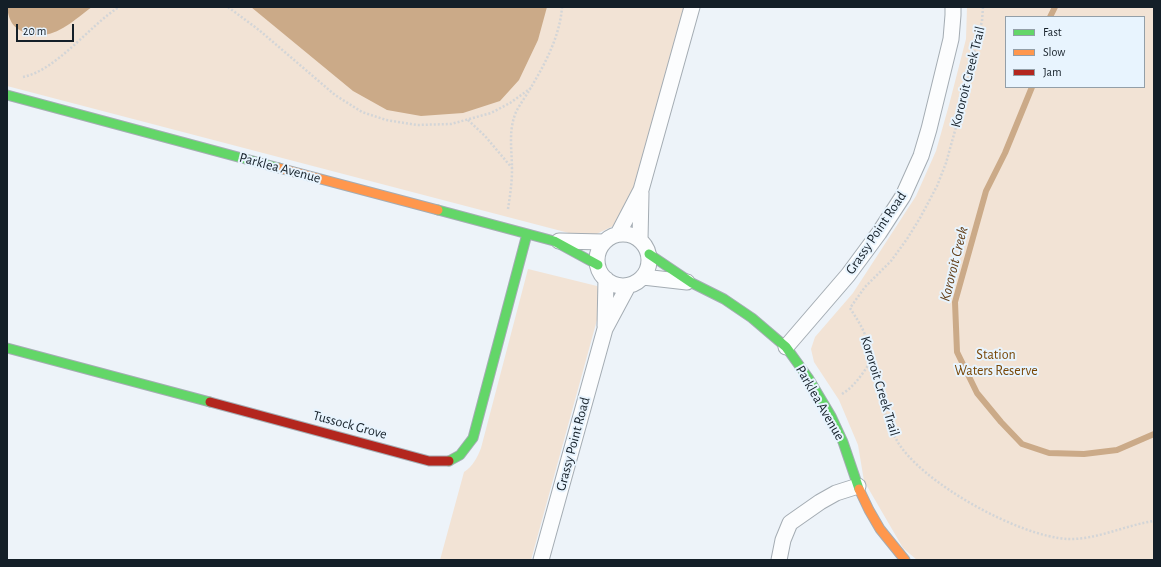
<!DOCTYPE html>
<style>
body{margin:0}
#map{position:relative;width:1161px;height:567px;overflow:hidden;background:#edf3f9;font-family:"Alegreya Sans",sans-serif}
canvas{display:block}
.frame{position:absolute;inset:0;border:8px solid #141f28;pointer-events:none}
.legend{position:absolute;left:1005px;top:16px;width:140px;height:72px;box-sizing:border-box;background:#e8f4fe;border:1px solid #939fa8;margin:0;padding:5px 7px;list-style:none;font-size:12px;color:#141f28}
.legend li{display:flex;align-items:center;gap:8px;height:20px}
.legend b{width:20px;border:1px solid #939fa8}
.scale{position:absolute;left:16px;top:24px;width:58px;height:18px;box-sizing:border-box;border:2px solid #141f28;border-top:0;padding-left:5px;font-size:12px;line-height:14px;white-space:nowrap;color:#141f28;-webkit-text-stroke:3px #e8f4fe;paint-order:stroke}
</style>
<div id="map">
<canvas width="1161" height="567"></canvas>
<div class="frame"></div>
<ul class="legend">
<li><b style="height:5px;background:#63d668"></b>Fast</li>
<li><b style="height:5px;background:#ff974d"></b>Slow</li>
<li><b style="height:5px;background:#b3261e"></b>Jam</li>
</ul>
<div class="scale">20 m</div>
</div>
<script>
const context = document.querySelector('canvas').getContext('2d');
context.lineJoin = 'round';
function fillPath(path, color) {
  context.fillStyle = color;
  context.fill(path, 'evenodd');
}
function strokePath(path, color, width, dash) {
  context.strokeStyle = color;
  context.lineWidth = width;
  context.lineCap = dash ? 'butt' : 'round';
  context.setLineDash(dash || []);
  context.stroke(path);
}
function write(font, color, halo, rows, align = 'center') {
  context.font = font + ' "Alegreya Sans",sans-serif';
  context.lineWidth = 4;
  context.setLineDash([]);
  context.textBaseline = 'middle';
  context.strokeStyle = halo;
  context.fillStyle = color;
  for (const [text, x, y, turn = 0] of rows) {
    context.save();
    context.translate(x, y);
    context.rotate((+turn || 0) * Math.PI / 180);
    context.textAlign = isNaN(turn) ? turn : align;
    if (halo) context.strokeText(text, 0, 0);
    context.fillText(text, 0, 0);
    context.restore();
  }
}
const green = new Path2D(`
 M7,7h678l-57,212 -40,19 -581,-152z
 M967,7h187v553h-237l-14,-12 -39,-67 -6,-36 -19,-45 -25,-38 -3,-13 4,-12 38,-44 63,-97 20,-45 13,-46 17,-66zM1006,17h138v70h-138z
 M528,269l69,17 2,7 1,16 -69,251h-91l24,-88c9,-6 13,-14 17,-24z`);
const water = new Path2D(`
 M7,7h85c-21,15 -39,35 -66,26 -14,-5 -17,-13 -19,-26z
 M251,7h296l-9,33 -19,40 -19,21 -37,12 -42,3 -34,-6 -34,-19z`);
const stream = new Path2D(`
 M1050,17l5,-10
 M1032,87l-27,66 -19,38 -31,111 2,50 20,41 24,29 21,22 27,9 35,1 33,-4 37,-16`);
const path = new Path2D(`
 M228,7l31,23 76,65 27,17 24,8 31,5 34,-1 40,-11 19,-10 21,-15
 M983,7l-1,14 -24,99 -12,43 -9,23 -17,32 -13,21 -16,22 -26,26 -15,21c6,10 13,19 16,30 3,7 4,16 5,23 6,23 14,58 25,78 23,43 124,98 172,100 28,1 58,-14 86,-18
 M23,77c34,-7 66,-51 96,-70
 M468,120l17,16 27,32
 M508,209c2,-13 4,-26 4,-40 0,-19 -4,-38 4,-57 4,-8 10,-16 14,-23 15,-25 30,-53 32,-82
 M842,394c13,-8 21,-21 29,-33`);
const street = new Path2D(`
 M597 260a26 26 0 1 1 52 0a26 26 0 1 1-52 0Z
 M618,234l23,-44 51,-183
 M640,240l1,-47
 M559,241l45,1
 M643,277l44,5
 M605,326l1,-47
 M786,347l62,-72 31,-42 24,-37 18,-40 8,-27 22,-90 2,-24v-8
 M541,560l64,-231 23,-43
 M779,560l4,-20 7,-17 30,-21 16,-9 22,-7`);
const fast = new Path2D(`
 M7,95l272,73
 M438,210l116,31 44,24
 M649,254l43,29 32,16 28,19 34,29 23,32 22,37 12,26 16,47
 M7,348l203,54
 M449,461l11,-6 13,-17 54,-204`);
const slow = new Path2D(`
 M279,168l159,42
 M859,489l10,21 11,19 25,31`);
const jam = new Path2D(`
 M210,402l219,59h20`);
const streetNames = [
 ["Kororoit Creek Trail",968,77,-76],
 ["Parklea Avenue",280,168,15],
 ["Grassy Point Road",876,233,-56],
 ["Kororoit Creek Trail",880,386,73],
 ["Parklea Avenue",820,403,60],
 ["Tussock Grove",350,425,15],
 ["Grassy Point Road",573,444,-75]
];
const parkNames = [
 ["Station",996,355],
 ["Waters Reserve",996,371]
];
const waterNames = [
 ["Kororoit Creek",954,264,-76]
];
fillPath(green, '#f2e3d5');
fillPath(water, '#cbaa88');
strokePath(stream, '#cbaa88', 6);
strokePath(street, '#a4acb3', 17);
strokePath(fast, '#a4acb3', 11);
strokePath(slow, '#a4acb3', 11);
strokePath(jam, '#a4acb3', 11);
strokePath(path, '#d3d5d7', 2.5, [2, 2]);
strokePath(street, '#fcfdfe', 15);
strokePath(fast, '#63d668', 9);
strokePath(slow, '#ff974d', 9);
strokePath(jam, '#b3261e', 9);
write('14px', '#141f28', '#e8f4fe', streetNames);
write('14px', '#784707', '#e8f4fe', parkNames);
write('italic 15px', '#64401a', '#e8f4fe', waterNames);
</script>
